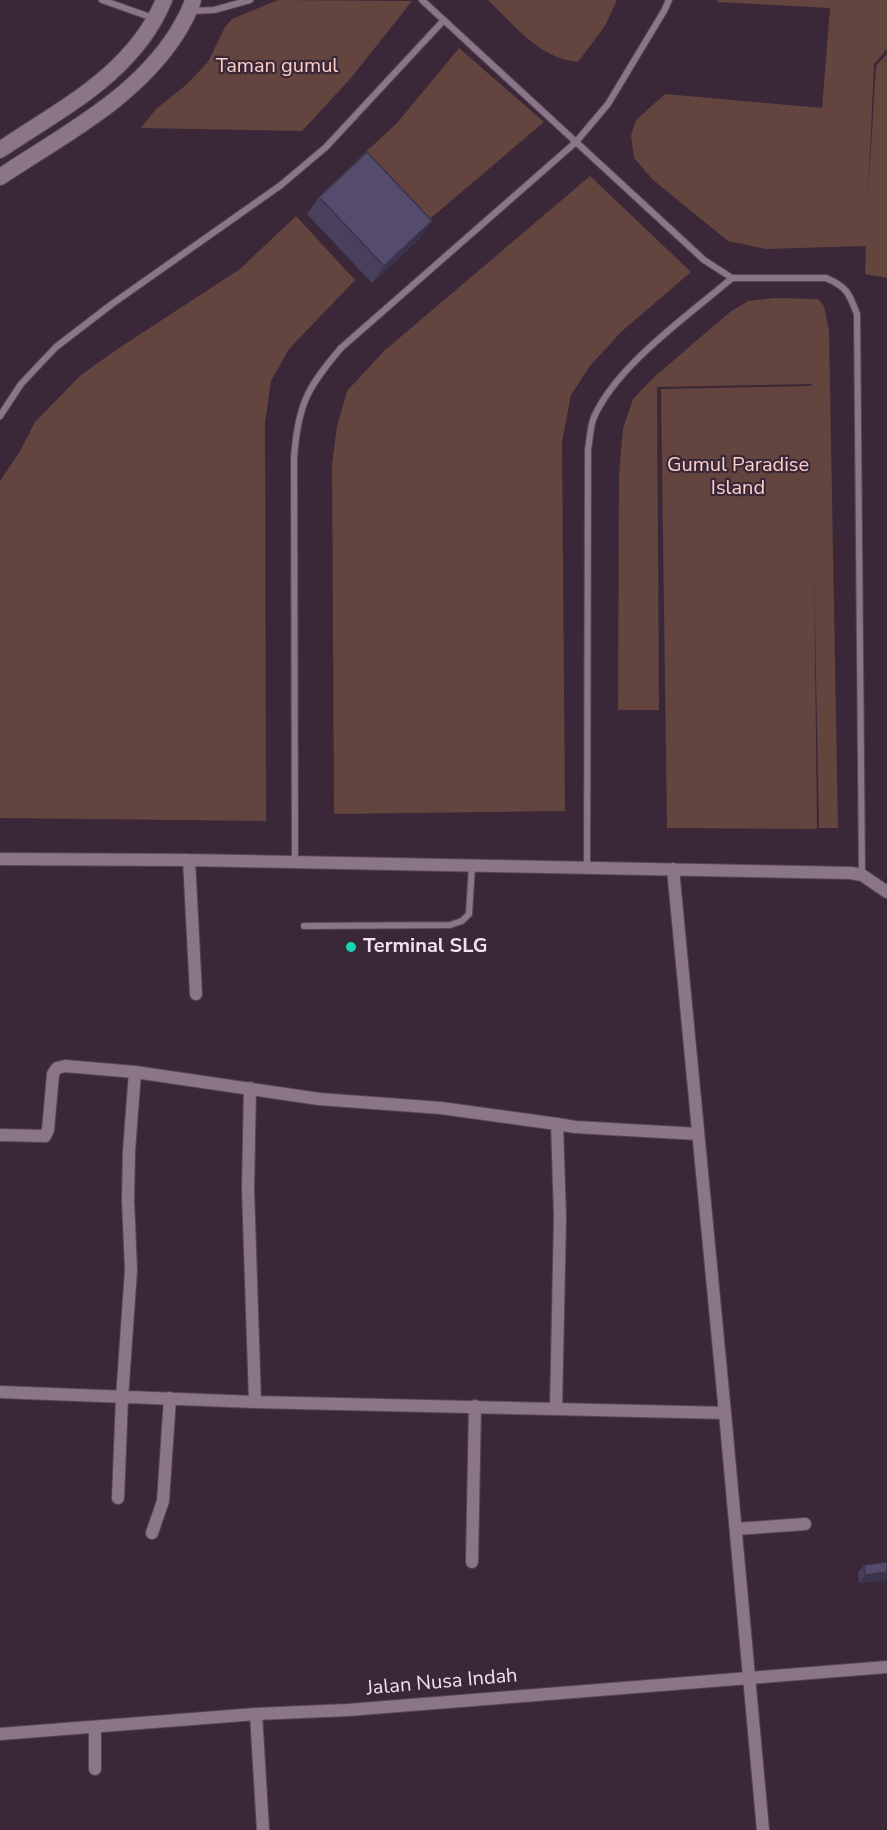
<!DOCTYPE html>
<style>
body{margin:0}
canvas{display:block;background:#3a2738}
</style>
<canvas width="887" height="1830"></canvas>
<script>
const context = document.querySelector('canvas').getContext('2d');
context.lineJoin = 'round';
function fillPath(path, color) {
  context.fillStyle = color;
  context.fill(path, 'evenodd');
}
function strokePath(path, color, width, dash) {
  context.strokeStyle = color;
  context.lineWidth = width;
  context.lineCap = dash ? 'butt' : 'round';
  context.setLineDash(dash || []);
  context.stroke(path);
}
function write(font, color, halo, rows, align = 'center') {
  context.font = font + ' "Nunito Sans",sans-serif';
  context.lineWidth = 4.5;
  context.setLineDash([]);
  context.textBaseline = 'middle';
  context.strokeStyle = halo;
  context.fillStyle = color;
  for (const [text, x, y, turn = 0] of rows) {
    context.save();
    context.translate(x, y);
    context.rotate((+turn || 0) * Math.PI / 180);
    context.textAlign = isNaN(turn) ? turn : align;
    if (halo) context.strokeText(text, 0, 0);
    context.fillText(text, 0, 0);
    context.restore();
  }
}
const green = new Path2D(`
 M278,0l134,1 -61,77 -49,53 -161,-3 15,-19 30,-24 22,-23 17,-35 7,-8z
 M488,0h129l-12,26 -27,36c-38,-3 -64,-37 -90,-62z
 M718,0h169v49l-13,15 -6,133 8,-131 11,-12v224l-22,-4 1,-28 -100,3 -38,-8 -75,-61 -19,-22 -3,-22 5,-16 29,-26 157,14 8,-100 -114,-6z
 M459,48l85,74 -126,107 -62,-68 41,-38z
 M590,176l101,96 -70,60 -31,34 -19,29 -9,47 3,369 -231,3 -2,-350 5,-38 10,-35 37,-40z
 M296,216l59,64 -66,69 -18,32 -6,42 1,398 -266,-3v-337l19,-28 16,-31 46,-47 35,-25 124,-81z
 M775,298l43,1 6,7 5,25 9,497h-19l-5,-260 3,261 -150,-1 -6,-439 150,-3 1,-2 -155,3 2,323h-41l1,-236 4,-46 10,-29 20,-21 77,-66 18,-11z`);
const lane = new Path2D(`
 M102,0l51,18
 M422,0l282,260 28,18h94c21,9 23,15 31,36l5,561
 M191,11l23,-1 36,-10
 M0,416l21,-32 35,-37 56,-43 169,-119 45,-38 118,-127
 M295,862l-1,-404c4,-54 13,-70 47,-110l235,-206 32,-38 56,-93 5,-11
 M587,868l1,-419c2,-10 2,-22 6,-32 24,-53 94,-101 138,-139
 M304,926l146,-1 12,-4 7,-7 3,-48`);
const street = new Path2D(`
 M0,859l189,1 662,13 11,2 25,17
 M189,860l7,134
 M673,869l52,544 38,417
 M250,1088l-2,101 7,213
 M0,1135l45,1 3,-6 5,-56 4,-6 8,-2 70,6 184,27 122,9 116,16
 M0,1392l255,10 470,11
 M556,1409l4,-192 -3,-93 18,3 123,7
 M118,1498l4,-100 9,-128 -3,-70 1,-49 6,-79
 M736,1529l69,-5
 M152,1533l11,-32 7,-103
 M472,1562l3,-156
 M256,1714l7,116
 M95,1727v42
 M0,1734l256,-20 92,-4 539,-43`);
const secondary = new Path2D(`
 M0,150c62,-42 134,-77 164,-150
 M0,177c63,-42 135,-78 177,-144 6,-11 13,-21 16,-33`);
const wall = new Path2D(`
 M319,197l101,41 -48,45 -65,-69z
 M887,1562v18l-28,3 -1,-10 6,-8z`);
const shadedWall = new Path2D(`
 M432,221l-12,17 -48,45 12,-17z
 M887,1572v8l-28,3 6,-8z`);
const building = new Path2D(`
 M367,152l65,69 -48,45 -65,-69z
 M887,1562v10l-22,3 -1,-10z`);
const markers = [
 [351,947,6,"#17d5b3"]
];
const parkNames = [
 ["Taman gumul",277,67],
 ["Gumul Paradise",738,466],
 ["Island",738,489]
];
const poiNames = [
 ["Terminal SLG",363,947]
];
const streetNames = [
 ["Jalan Nusa Indah",442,1683,-5]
];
fillPath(green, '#63443e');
strokePath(lane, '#574656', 8);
strokePath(street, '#574656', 14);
strokePath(secondary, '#574656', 18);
strokePath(lane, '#8b7589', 6);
strokePath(street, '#8b7589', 12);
strokePath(secondary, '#8b7589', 16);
fillPath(wall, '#49405d');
fillPath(shadedWall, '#3c344c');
fillPath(building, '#554b6c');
strokePath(building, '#3c344c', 1.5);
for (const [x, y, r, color] of markers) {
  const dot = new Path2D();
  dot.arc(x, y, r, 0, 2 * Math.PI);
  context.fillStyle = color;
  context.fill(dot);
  strokePath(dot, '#3a2738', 2);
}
write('20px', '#fcd0c8', '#3a2738', parkNames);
write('bold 20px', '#efe3ee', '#3a2738', poiNames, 'left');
write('20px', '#efe3ee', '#3a2738', streetNames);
</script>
